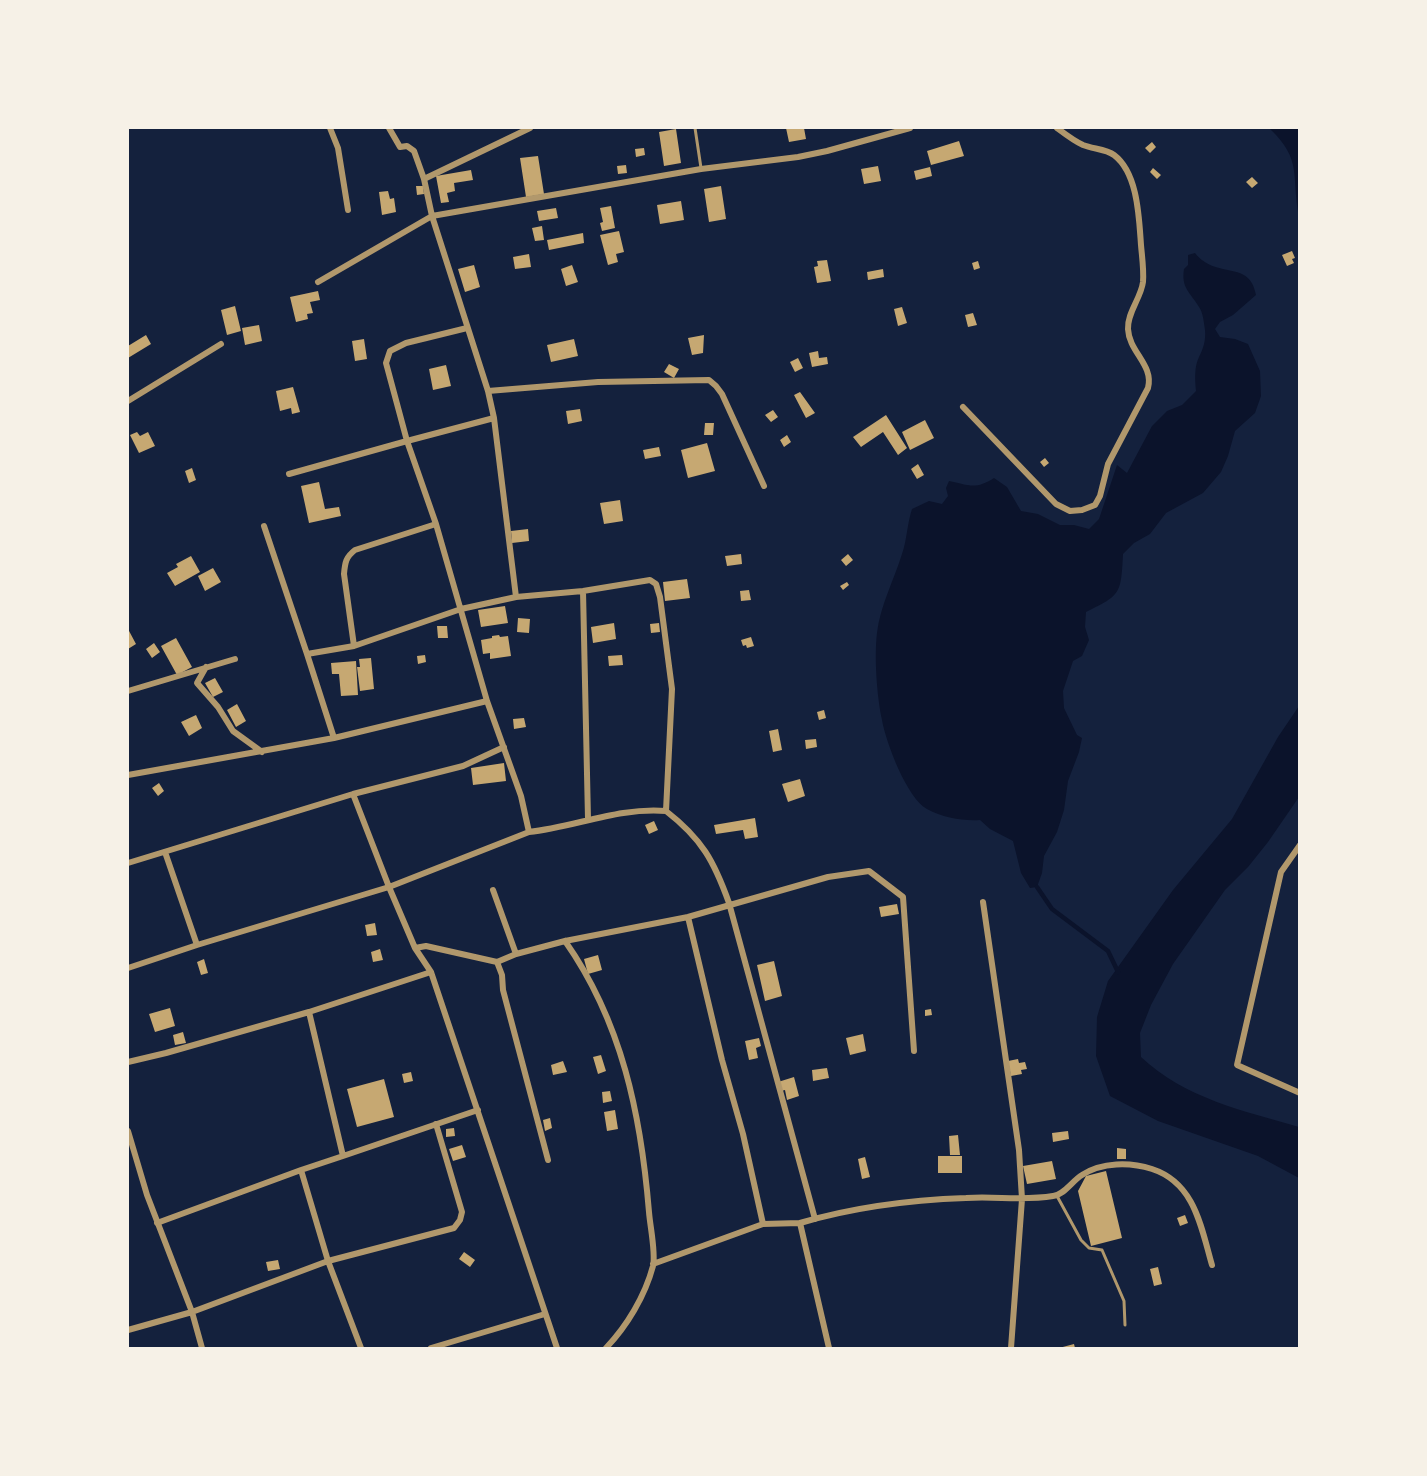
<!DOCTYPE html>
<style>
body{margin:0}
#map{position:relative;width:1427px;height:1476px;overflow:hidden;background:#14213d;font-family:"PT Sans",sans-serif}
canvas{display:block}
.frame{position:absolute;inset:0;border:129px solid #f6f1e7;pointer-events:none}
</style>
<div id="map">
<canvas width="1427" height="1476"></canvas>
<div class="frame"></div>
</div>
<script>
const context = document.querySelector('canvas').getContext('2d');
context.lineJoin = 'round';
function fillPath(path, color) {
  context.fillStyle = color;
  context.fill(path, 'evenodd');
}
function strokePath(path, color, width, dash) {
  context.strokeStyle = color;
  context.lineWidth = width;
  context.lineCap = dash ? 'butt' : 'round';
  context.setLineDash(dash || []);
  context.stroke(path);
}
const water = new Path2D(`
 M1269,128h30v88c-8,-41 4,-56 -30,-88z
 M1195,253c21,27 55,6 61,42l-23,20 -13,7 -5,7 5,8 15,2 13,5 12,27 1,25 -6,17 -20,18 -7,25 -7,16 -18,21 -37,20 -16,21 -16,9 -11,11c-2,40 -2,41 -37,58l-1,15 4,13 -7,16 -9,5 -10,30 1,17 13,27 5,3 -3,14 -11,29 -4,29 -7,22 -13,24 -2,17 -5,14 -7,1 -9,-15 -8,-32 -23,-12 -10,-9c-17,1 -37,-2 -53,-11 -20,-11 -41,-66 -45,-89 -5,-24 -8,-62 -5,-87 3,-27 17,-53 25,-79 5,-14 5,-30 10,-45l17,-8 13,3 6,-8 -2,-8 3,-7c19,4 27,9 45,-3l13,9 14,24 17,3 22,11h14l15,4 10,-10 18,-54 10,8 25,-47 15,-15 15,-6 14,-14c-1,-11 -2,-24 3,-34 4,-8 7,-16 6,-27 -1,-7 -2,-18 -6,-23 -9,-15 -18,-19 -15,-38l4,-4v-10z
 M1299,706v91l-31,45 -20,25 -23,23 -52,74 -22,41 -11,28 1,24c43,41 103,54 158,70v51l-41,-22 -100,-35 -48,-25 -14,-40 1,-39 11,-36 65,-91 59,-71 46,-82z`);
const stream = new Path2D(`
 M1037,887l15,22 56,42 10,21`);
const building = new Path2D(`
 M786,128h18l2,11 -17,3z
 M676,129l5,34 -17,3 -5,-34z
 M959,141l5,15 -33,9 -4,-14z
 M1152,142l4,5 -6,6 -5,-5z
 M644,148l1,7 -9,2 -1,-8z
 M538,156l6,38 -18,3 -6,-39z
 M626,165l1,8 -9,1 -1,-8z
 M878,166l3,15 -17,3 -3,-15z
 M930,167l2,9 -16,4 -2,-9z
 M1153,168l8,7 -4,4 -7,-7z
 M471,170l2,10 -19,3 1,8 -8,2 2,9 -8,1 -5,-27z
 M1252,177l6,6 -6,5 -6,-6z
 M416,186h7l1,8 -7,1z
 M721,186l5,33 -17,3 -5,-33z
 M388,191l2,8 4,-1 2,14 -14,3 -3,-23z
 M681,201l3,19 -24,4 -3,-19z
 M611,206l4,22 -13,3 -2,-8 3,-1 -3,-14z
 M556,208l2,10 -19,3 -2,-10z
 M542,226l2,14 -9,1 -3,-13z
 M619,231l5,21 -8,2 2,8 -10,3 -8,-30z
 M583,233l1,10 -35,7 -2,-10z
 M1292,251l3,7 -3,1 2,4 -7,3 -5,-11z
 M529,254l2,13 -16,2 -2,-12z
 M827,260l4,21 -14,2 -3,-16 4,-1 -1,-5z
 M978,261l2,7 -6,2 -2,-7z
 M474,265l6,22 -15,5 -7,-23z
 M572,265l6,17 -12,4 -5,-17z
 M883,269l1,8 -16,3 -1,-8z
 M318,291l2,9 -10,2 3,11 -6,1 1,5 -12,3 -6,-25z
 M235,306l6,25 -14,4 -6,-25z
 M902,307l5,16 -9,3 -4,-17z
 M973,313l4,12 -9,2 -3,-12z
 M259,325l3,16 -17,4 -3,-17z
 M146,335l5,9 -23,14v-12z
 M704,335l-1,18 -11,2 -4,-17z
 M364,339l3,20 -12,2 -3,-20z
 M574,339l4,17 -27,6 -4,-17z
 M818,351l1,7 8,-1 1,7 -16,3 -3,-14z
 M798,358l5,10 -8,4 -5,-10z
 M669,364l10,5 -5,9 -10,-6z
 M446,365l5,21 -18,4 -4,-21z
 M293,387l7,25 -8,2 -1,-6 -11,3 -4,-20z
 M800,392l15,21 -9,5 -12,-23z
 M580,409l2,12 -14,3 -2,-13z
 M773,410l5,7 -7,5 -6,-7z
 M886,415l21,33 -9,7 -15,-23 -22,15 -8,-10z
 M925,420l9,18 -24,12 -8,-18z
 M705,423h9l-1,12h-9z
 M137,432l3,4 8,-4 7,14 -16,7 -9,-18z
 M787,435l4,7 -7,5 -4,-7z
 M707,443l8,28 -27,7 -7,-28z
 M659,447l2,9 -16,3 -2,-9z
 M1045,458l4,5 -5,4 -4,-5z
 M918,464l6,11 -7,4 -6,-10z
 M192,468l4,12 -7,3 -4,-12z
 M319,482l6,27 14,-2 2,9 -32,7 -8,-37z
 M620,500l3,21 -19,3 -4,-21z
 M528,529l1,12 -17,2 -1,-12z
 M741,554l1,10 -15,2 -2,-10z
 M848,554l5,6 -7,6 -5,-6z
 M191,556l9,16 -25,14 -8,-13 11,-6 -2,-3z
 M213,568l8,14 -16,9 -7,-15z
 M687,579l3,19 -25,3 -2,-19z
 M847,582l2,3 -6,5 -3,-4z
 M749,590l2,10 -10,1 -1,-10z
 M505,606l3,17 -27,4 -3,-17z
 M518,618l12,1 -1,14 -12,-1z
 M614,623l2,16 -23,4 -2,-16z
 M659,623l1,9 -9,1 -1,-9z
 M437,626h10l1,12h-10z
 M128,629l8,15 -8,5z
 M499,635l1,2 8,-1 3,20 -21,3v-6l-7,1 -2,-14 11,-2v-2z
 M751,637l3,9 -7,2 -1,-3 -3,1 -2,-6z
 M176,638l16,29 -15,8 -16,-29z
 M154,643l6,9 -8,6 -6,-9z
 M425,655l1,7 -8,2 -1,-8z
 M622,655l1,10 -14,1 -1,-10z
 M371,658l3,31 -14,2 -3,-24h3l-1,-8z
 M356,661l2,34 -17,1 -2,-22h-7l-1,-11z
 M215,678l8,14 -10,5 -8,-14z
 M237,704l9,17 -10,6 -9,-17z
 M824,710l2,8 -7,2 -2,-8z
 M196,715l6,13 -13,8 -8,-14z
 M524,718l2,9 -12,2 -1,-10z
 M778,729l4,21 -9,2 -4,-21z
 M816,739l1,8 -11,2 -1,-9z
 M504,763l2,18 -33,4 -2,-17z
 M800,779l5,17 -17,6 -6,-18z
 M159,783l5,8 -6,5 -6,-8z
 M755,818l3,19 -13,2 -2,-9 -27,4 -2,-9z
 M654,821l4,9 -9,4 -4,-9z
 M897,904l2,10 -18,3 -2,-10z
 M375,923l2,12 -10,1 -2,-11z
 M380,949l3,11 -10,2 -2,-10z
 M598,955l4,15 -14,4 -4,-15z
 M204,959l4,14 -7,2 -4,-13z
 M774,961l8,35 -17,5 -8,-36z
 M170,1008l5,18 -20,6 -6,-18z
 M931,1009l1,6 -7,1v-6z
 M183,1032l3,11 -11,2 -2,-10z
 M863,1034l3,17 -16,4 -4,-17z
 M759,1038l2,8 -5,2 2,10 -9,2 -4,-19z
 M601,1055l5,16 -8,3 -5,-17z
 M1018,1059l1,4 6,-1 2,7 -6,1 1,4 -11,2 -3,-15z
 M563,1061l4,11 -14,3 -2,-10z
 M827,1068l2,10 -16,3 -1,-11z
 M411,1072l2,9 -9,2 -2,-9z
 M794,1077l5,19 -12,4 -2,-10 -4,1 -3,-9z
 M384,1079l10,38 -37,10 -10,-38z
 M610,1091l2,10 -9,2 -1,-11z
 M615,1110l3,19 -11,2 -3,-19z
 M550,1118l2,10 -7,3 -2,-11z
 M454,1128l1,8 -9,1v-8z
 M1068,1131l1,8 -16,3 -1,-9z
 M958,1135l2,20h-10l-1,-19z
 M462,1145l4,12 -13,4 -4,-12z
 M1117,1148l9,1v10h-9z
 M938,1156h24v17h-24z
 M865,1157l5,20 -8,2 -4,-20z
 M1052,1161l4,18 -29,5 -4,-18z
 M1106,1171l16,67 -31,8 -13,-55 8,-15z
 M1185,1215l3,8 -8,3 -3,-8z
 M464,1252l11,8 -5,7 -11,-8z
 M278,1260l2,9 -12,2 -2,-9z
 M1158,1267l4,17 -8,2 -4,-17z
 M1074,1344l1,4h-16z`);
const service = new Path2D(`
 M695,128l6,40
 M1057,1196l24,44 8,8 13,2 22,51 1,24`);
const minor = new Path2D(`
 M330,128l8,20 10,62
 M424,179l106,-51
 M318,282l114,-66 269,-47 97,-12 29,-6 83,-23
 M488,391l110,-9 111,-2 7,6 6,8 42,92
 M128,401l93,-57
 M963,407l93,97 14,7 12,-1 13,-5 5,-9 8,-32 40,-76c6,-23 -19,-36 -20,-59 -1,-16 13,-31 15,-47 1,-12 -1,-25 -2,-37 -2,-27 -3,-72 -27,-90 -8,-6 -21,-6 -31,-10 -9,-4 -18,-11 -26,-17
 M289,474l118,-33 -21,-78 4,-12 16,-8 61,-15
 M264,526l43,128
 M583,591l5,228
 M516,597l67,-6 67,-11 6,4 4,13 12,92 -6,122c36,28 48,50 63,92l86,316
 M354,646l-10,-72c1,-12 2,-17 11,-24l81,-26 -29,-83 87,-23
 M206,667l-9,16 21,24 15,24 29,21
 M128,691l107,-32
 M334,738l-27,-84 47,-8 107,-37 55,-12 -22,-179 -6,-27 -56,-175 -8,-37 -10,-28 -7,-5 -7,1 -11,-19
 M128,775l206,-37 153,-37
 M353,794l36,93 26,61
 M529,832c46,-5 90,-25 137,-21
 M1300,845l-19,27 -44,193 63,28
 M165,852l32,93
 M128,863l225,-69 110,-28 41,-19
 M493,890l23,64
 M983,902l36,248 3,49 -11,149
 M688,917l34,143 21,74 20,90
 M565,941c57,81 76,174 84,271 1,14 7,41 4,54 -8,30 -26,60 -47,82
 M497,962l5,13 1,15 45,170
 M128,968l69,-23 192,-58 140,-55 -8,-36 -34,-95 -51,-177
 M431,972l-16,-24 11,-2 71,16 19,-8 49,-13 123,-24 140,-40 41,-6 34,26 11,154
 M128,1062l38,-9 143,-41
 M128,1131l19,64 45,117 10,36
 M343,1156l135,-46
 M157,1223l144,-53
 M800,1223c54,-16 110,-23 166,-25 29,-2 58,3 87,-2 11,-1 19,-15 29,-21 20,-13 48,-13 70,-6 43,14 49,58 60,96
 M653,1264l110,-40 37,-1 29,125
 M128,1330l64,-18 136,-51 126,-33 6,-8 2,-8 -26,-88
 M361,1348l-33,-87 -27,-91 42,-14 -34,-144 122,-40 126,376
 M431,1348l114,-34`);
fillPath(water, '#0b132b');
strokePath(stream, '#0b132b', 4.5);
fillPath(building, '#c6a872');
strokePath(service, '#b1986c', 3);
strokePath(minor, '#b1986c', 6);
</script>
